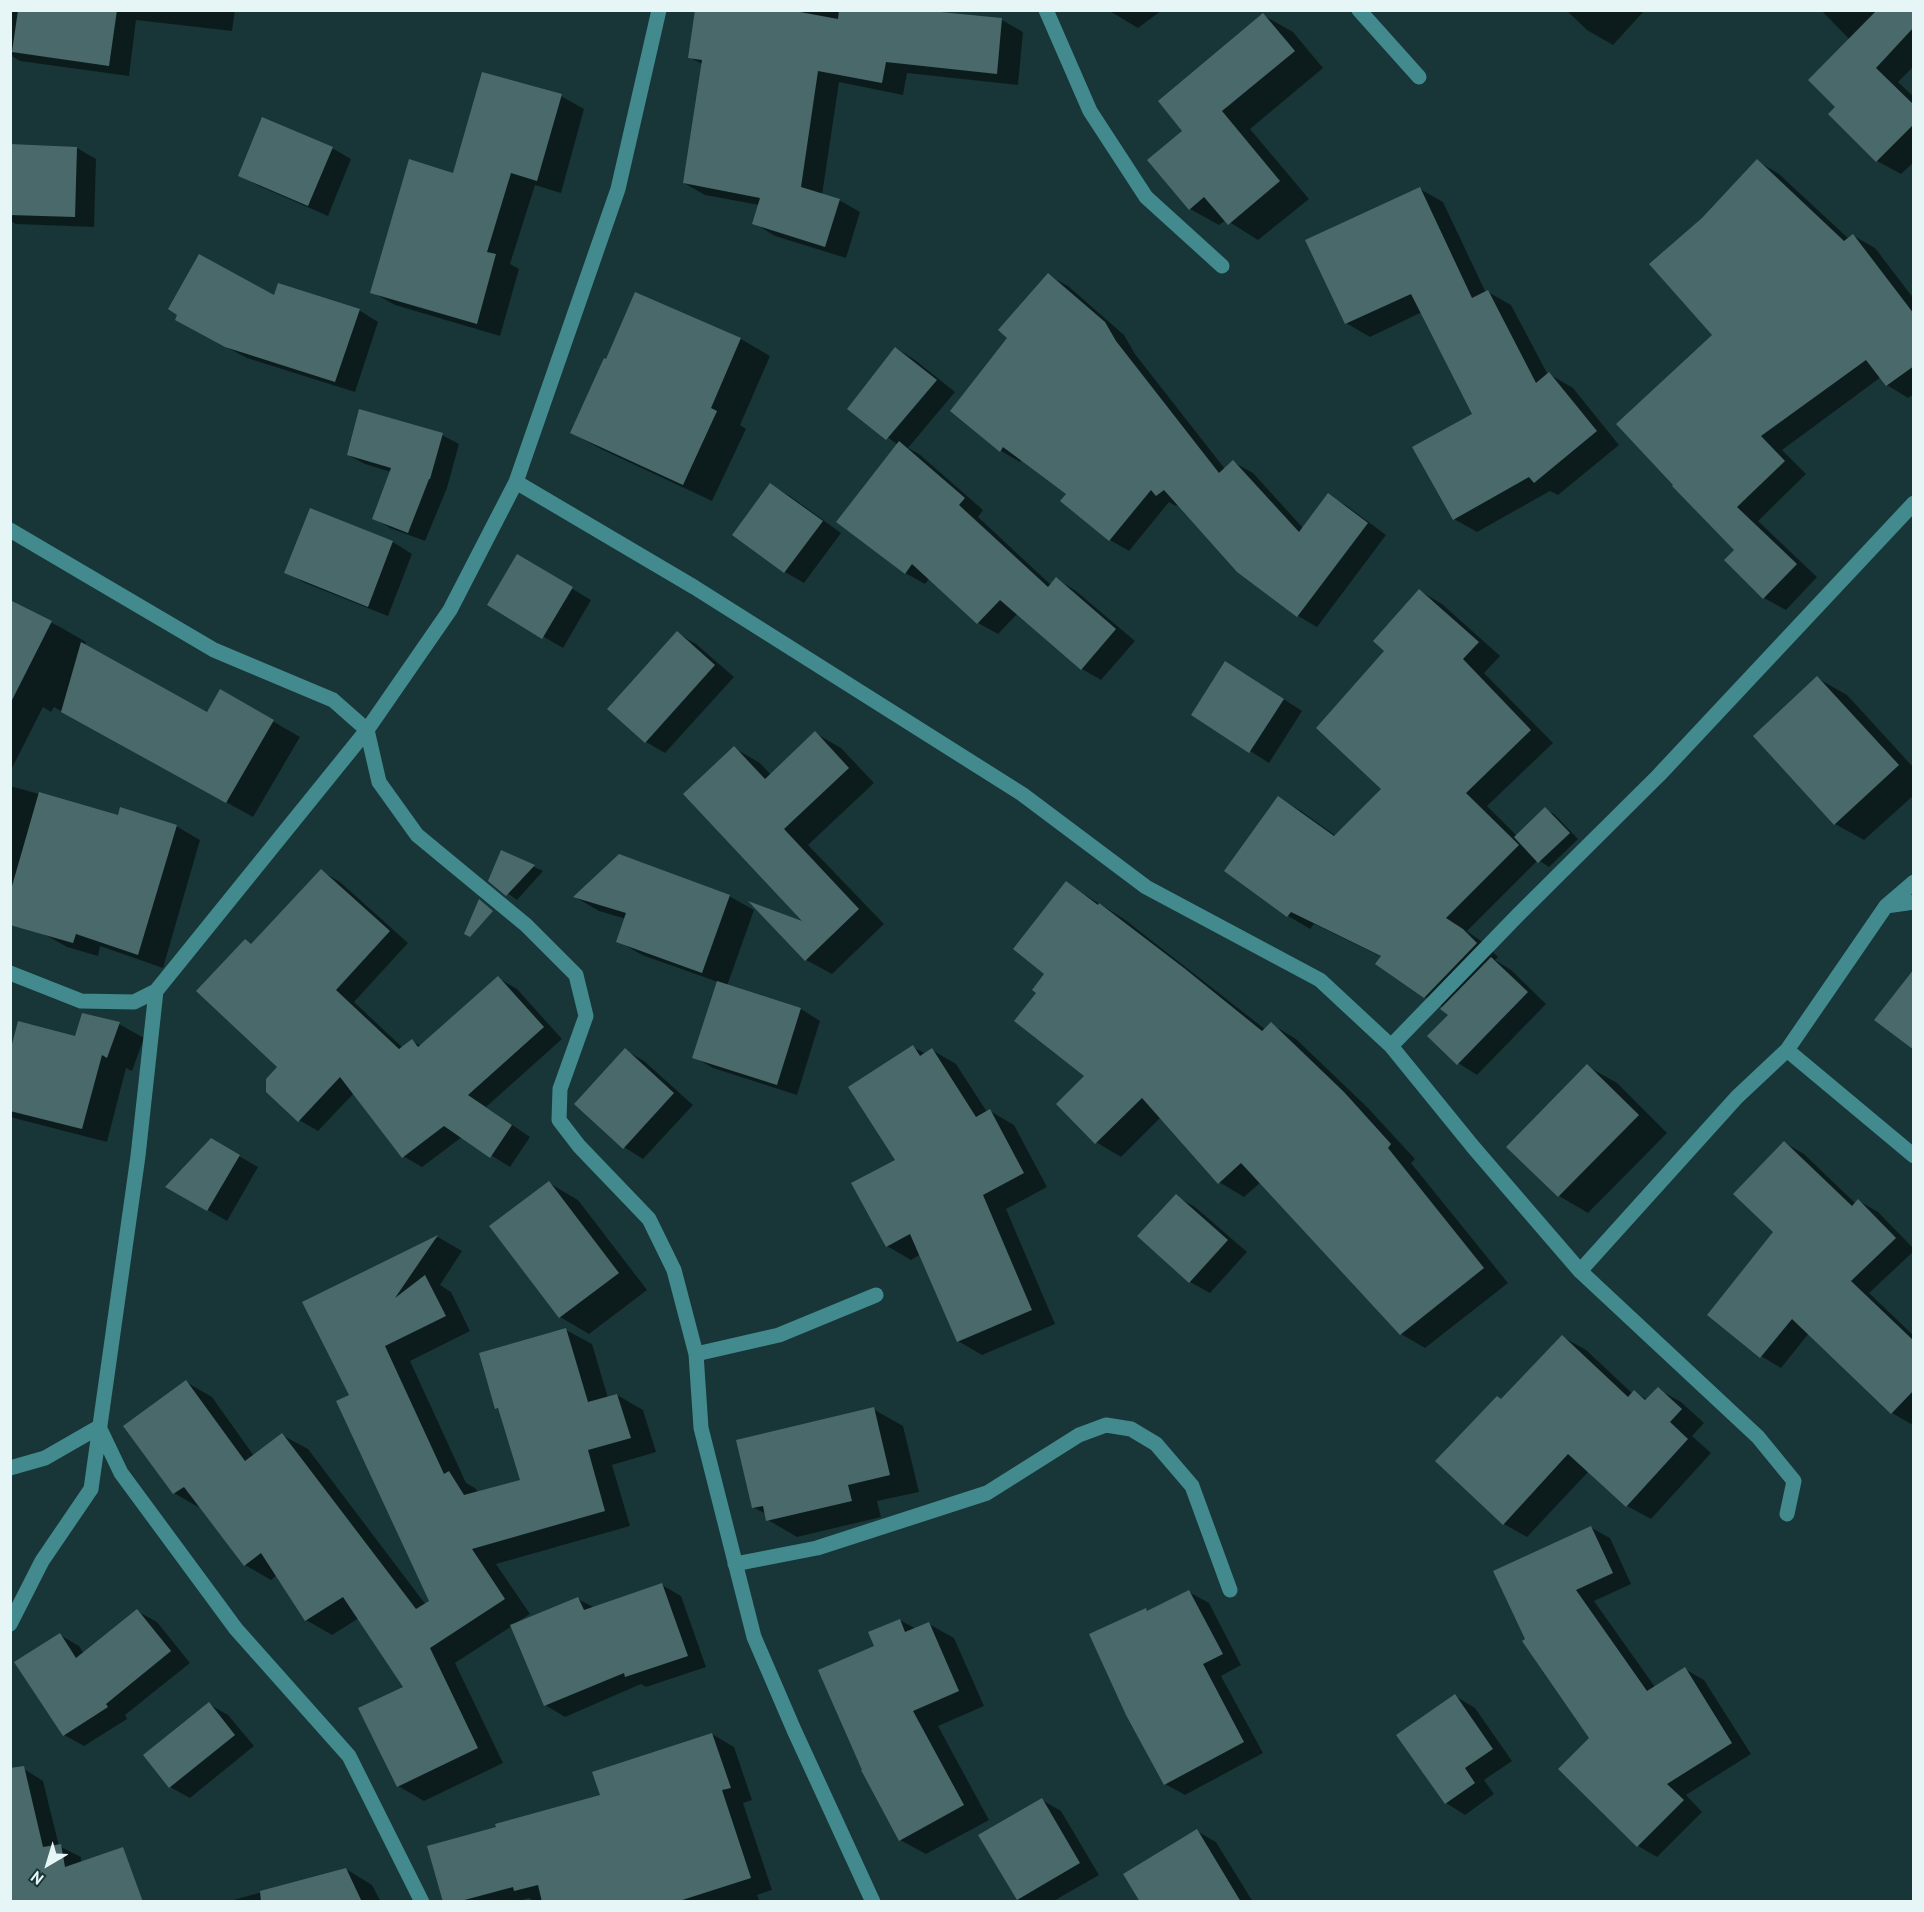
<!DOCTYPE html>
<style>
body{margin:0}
#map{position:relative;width:1924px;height:1912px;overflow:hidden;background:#183637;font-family:"PT Sans",sans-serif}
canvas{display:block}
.frame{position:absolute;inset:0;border:12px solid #e6f6f7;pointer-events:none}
.north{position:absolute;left:18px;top:1834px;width:60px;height:60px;-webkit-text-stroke:4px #183637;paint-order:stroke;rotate:218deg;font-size:16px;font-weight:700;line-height:24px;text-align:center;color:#e6f6f7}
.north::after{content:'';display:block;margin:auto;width:21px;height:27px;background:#e6f6f7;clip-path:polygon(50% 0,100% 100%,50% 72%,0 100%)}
</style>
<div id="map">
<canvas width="1924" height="1912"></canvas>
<div class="frame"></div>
<div class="north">N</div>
</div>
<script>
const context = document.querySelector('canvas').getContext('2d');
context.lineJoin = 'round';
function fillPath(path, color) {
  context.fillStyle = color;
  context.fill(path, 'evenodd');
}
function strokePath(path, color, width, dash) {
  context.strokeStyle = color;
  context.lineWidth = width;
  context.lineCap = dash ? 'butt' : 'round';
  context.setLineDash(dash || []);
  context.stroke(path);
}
const shadow = new Path2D(`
 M10,10h225l-3,21 -96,-11 -7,56 -109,-15 -10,-6z
 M697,10h221l84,10 21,12 -5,53 -111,-12 -4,22 -64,-13 -17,113 17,5 21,12 -14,46 -71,-22 -21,-13 5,-18 -54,-10 -21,-12 18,-119 -13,-7z
 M1108,10h54l-24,18z
 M1566,10h79l-32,35 -26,-15z
 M1821,10h93v56l-16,16 16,15v65l-13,12 -24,-13 -40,-54 13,-67z
 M1263,15l30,17 30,36 -73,61 59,70 -51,41 -32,-20 -7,5 -29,-16 -5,-78z
 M561,96l23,13 -23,84 -26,-8 -25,79 9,5 -19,67 -105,-31 -23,-13 82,-117z
 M10,145l67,3 19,11 -2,68 -78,-3 -6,-3z
 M332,148l19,11 -23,57 -69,-30 -19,-11z
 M1757,161l22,13 70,65 5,-3 21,12 39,51v95l-6,4 -21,-13 -6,-8 -99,73 24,24 -48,47 59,56 -31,33 -22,-12 -38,-38 10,-10 -33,-331z
 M1420,189l23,13 43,91 2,-1 23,13 37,70 1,-1 24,14 46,57 -61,50 -8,-4 -73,41 -23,-13 20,-105 -52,-102 -52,25 -24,-14z
 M1048,275l20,11 56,49 11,19 90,115 8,-7 20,11 50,55 25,-33 19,11 39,29 -69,92 -19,-11 -119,-112 -3,2 -7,-4 -40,49 -19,-11 -42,-46 -46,-35 -2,3 -19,-11 8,-113z
 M636,294l105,45 29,17 -30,69 6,4 -34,72 -111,-52 -29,-16 35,-72z
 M275,298l84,12 19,12 -23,70 -108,-34 -51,-27z
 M896,348l19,12 40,32 -47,56 11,6 64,56 -5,7 73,68 6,-6 19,12 59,50 -34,39 -19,-11 -64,-56 -20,21 -20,-11 -48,-45 -5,6 -20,-11 -7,-128 -49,-37z
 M442,435l17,9 -12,44 -22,53 -35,-13 -16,-10 17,-46 -26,-8 -17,-9z
 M770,485l20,11 51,37 -37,50 -19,-11 -51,-37z
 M310,510l83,32 19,12 -24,62 -83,-33 -19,-11z
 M517,556l74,44 -28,48 -74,-43z
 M1420,591l22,13 58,52 -16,17 69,70 -66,63 30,30 28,-27 9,5 24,25 -29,28 -11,-7 -71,71 18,13 13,13 -3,3 16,10 35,34 -69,71 -19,-12 -8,-49 -6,-6 -19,-11 -43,-40 -68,-33 -4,5 -22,-13 -62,-45 53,-73 22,13 35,25 47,-47 3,-139z
 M10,602l50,25 26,15 -2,4 123,68 14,-23 79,46 -47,80 -199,-110 -3,5 -8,-5 -33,65z
 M677,633l19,11 38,33 -69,76 -19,-11z
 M1245,674l57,37 -33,52 -76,-48z
 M1817,678l30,17 67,73v27l-50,45 -29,-16z
 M815,733l26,15 33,35 -66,62 76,79 -52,50 -26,-14 2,-36 -74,-176 26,15 11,12z
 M10,786l109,30 57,10 24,14 -37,128 -63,-22 -2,10 -31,-9 -25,-14 -32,-26z
 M502,852l41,19 -26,29 -28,-20z
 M321,871l19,11 68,61 -54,59 49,46 9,-7 9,5 77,-68 19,11 45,50 -76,68 44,30 -20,30 -48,-30 -40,30 -19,-11 -49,-63 -36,38 -19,-11 -19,-53 -35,-126 8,4z
 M1066,883l58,36 142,111 5,-6 25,15 72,69 47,51 -4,4 97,120 -83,65 -24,-14 -140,-152 -17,15 -25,-15 -58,-65 -40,40 -25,-15 -9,-66 -49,-83 8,-20z
 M729,896l25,14 -27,76 74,23 19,12 -23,74 -84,-27 -19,-11 24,-75 -76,-27 -24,-14 8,-22 -27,-8 -24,-14z
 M83,1014l36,10 25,14 -12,33 -6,-3 -19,74 -97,-25v-59l66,-20z
 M913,1047l13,7 6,-4 24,14 31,48 3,-1 24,14 33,62 -41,22 49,115 -73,31 -24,-14 -37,-87 -10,6 -24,-14z
 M625,1050l19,11 49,44 -50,54 -19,-12z
 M1587,1066l30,17 50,50 -79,80 -29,-17 -51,-49z
 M211,1140l47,27 -31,54 -59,-34z
 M1785,1143l19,11 52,50 3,-3 19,11 36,37v2l-45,42 45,43v86l-3,2 -19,-11 -83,-80 -28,35 -20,-12z
 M549,1183l29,17 69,90 -58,44 -29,-17z
 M1176,1196l19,11 52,45 -37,41 -20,-11 -50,-46z
 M438,1237l24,14 -22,34 11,7 19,39 -60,30 56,122 9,5 3,5 44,-12 -22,-71 -4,-2 70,-78 26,14 16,54 9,-3 26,15 13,42 -44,13 18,61 -134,38 34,50 -14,9 62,-24 17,9 67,-23 19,11 25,71 -60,20 -5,-3 -76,33 -20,-12 -33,-79 -57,37 48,100 -79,38 -26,-15 7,-99 -46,-69 -27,17 -26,-15 -29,-45 -6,5 -26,-15 -45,-57 -26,-15 12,-111 26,15 42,59 28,-21 26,14 118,156 5,-4 -80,-205 -47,-93z
 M1563,1337l23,13 47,44 2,-2 13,8 10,-11 23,13 23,21 -12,13 19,17 -60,66 -24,-13 -38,-35 -62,66 -23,-13 -2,-124z
 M873,1409l30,17 16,66 -42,9 4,16 -84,20 -29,-17 -2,-6 -13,-7z
 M1590,1527l20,11 21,46 -37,17 61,86 30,-18 19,11 47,74 -65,41 16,17 -45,45 -19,-11 -47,-108 -67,-97z
 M1189,1592l20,11 32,62 -20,11 42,77 -78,42 -20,-11 -19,-174 3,2z
 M137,1611l20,11 33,41 -65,52 2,4 -43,27 -20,-11 -4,-100 19,11 5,8z
 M900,1620l16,9 13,-5 25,14 30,68 -46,20 51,94 -63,34 -26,-14 -24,-194z
 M1455,1696l20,12 37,53 -28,19 10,14 -29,21 -19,-12z
 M209,1704l19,11 26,31 -64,52 -20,-11 -25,-31z
 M712,1734l22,13 18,53 -9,3 29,87 -15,5 3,7h-103z
 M24,1769l19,12 16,65 22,11v6l-71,39z
 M1042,1800l19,11 38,64 -47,27h-30l-4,-3z
 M1197,1831l19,11 37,60h-111z
 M429,1847l193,55 -79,-3 -8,3 -6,-4 -13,4h-72z
 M346,1869l26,16 9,17h-155z`);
const building = new Path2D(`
 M18,10h99l-8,56 -97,-14z
 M695,10h94l49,9 1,-9 91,1 72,7 -5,56 -111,-12 -4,21 -64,-12 -17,116 39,12 -15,48 -73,-23 8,-26 -77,-15 19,-123 -14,-2z
 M1877,10h37v17l-38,41 38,37v19l-38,38 -48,-48 7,-7 -27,-27z
 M1263,13l32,38 -73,60 58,70 -52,44 -24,-28 -15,13 -42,-50 35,-29 -24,-30z
 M482,72l80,22 -25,87 -26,-8 -24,79 9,2 -19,70 -107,-31 39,-134 44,14z
 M262,117l71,30 -25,59 -70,-30z
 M10,144l67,3 -2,70 -65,-2z
 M1757,159l87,82 9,-7 61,80v52l-28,20 -20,-26 -105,76 24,25 -48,46 60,57 -34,35 -39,-39 10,-10 -62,-64 1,-1 -57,-61 96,-89 -63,-71 53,-46z
 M1420,187l52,111 16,-8 48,93 13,-11 48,59 -63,52 -5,-6 -76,43 -41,-73 60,-33 -61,-120 -66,30 -40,-84z
 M199,254l75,41 4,-12 82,26 -25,73 -110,-35 -50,-27 2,-5 -9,-6z
 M1048,273l57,49 11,19 103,132 14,-13 66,72 29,-39 40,30 -71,94 -60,-45 -73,-82 -8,6 -5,-6 -42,51 -49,-40 6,-7 -63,-47 -3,5 -50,-41 57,-73 -9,-8z
 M635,292l106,46 -30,70 6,3 -34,74 -113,-52 34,-75 2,1z
 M895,347l42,33 -51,60 -39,-31z
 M359,409l84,24 -13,46h-1l-21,54 -36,-14 19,-51 -44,-13z
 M899,441l66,57 -6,7 89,82 8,-10 60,52 -35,41 -81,-70 -23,24 -65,-60 -7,10 -69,-52z
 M770,483l53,38 -39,52 -52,-38z
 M310,508l83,33 -25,66 -84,-34z
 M517,554l56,33 -31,52 -55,-34z
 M1419,589l60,53 -16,17 68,71 -65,63 53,52 -73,73 17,11 14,14 -53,55 -49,-34 6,-8 -90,-44 -4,5 -63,-46 54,-75 56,40 47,-47 -65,-61 68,-77 -11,-10z
 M10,600l42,21 -42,83z
 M677,631l38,34 -70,78 -38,-34z
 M81,642l126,70 13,-23 54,31 -48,83 -165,-91z
 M1225,661l59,38 -35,54 -58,-38z
 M1817,676l82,89 -65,60 -81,-89z
 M815,731l34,37 -65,61 75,80 -54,52 -57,-60 54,20 -119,-127 51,-48 31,33z
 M39,792l79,23 2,-8 57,18 -39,130 -62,-21 -3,9 -63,-18v-32z
 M1545,807l25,26 -32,30 -24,-26z
 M501,850l34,15 -29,31 -18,-15z
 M619,854l111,41 -28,78 -86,-31 10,-29 -53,-16z
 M321,869l69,62 -54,59 63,59 13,-10 6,8 80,-71 46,51 -76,68 44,30 -22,33 -46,-32 -42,32 -62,-81 -42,45 -32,-30v-13l11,-12 -81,-76 49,-52 6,5z
 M1066,881l32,24 1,-2 85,65 78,63 9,-9 73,70 47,52 -3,4 96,120 -84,67 -159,-172 -23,21 -76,-86 -47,46 -39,-40 28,-28 -70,-55 22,-28 -4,-3 12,-16 -31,-25z
 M479,899l14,12 -23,26 -6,-3z
 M1491,957l37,35 -71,73 -30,-29 21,-21 -8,-6z
 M1914,969v81l-40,-30z
 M717,981l84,27 -24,77 -85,-27z
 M82,1013l38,9 -13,36 -5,-3 -20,74 -72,-18v-59l8,-31 57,15z
 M913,1045l7,11 12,-8 44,69 14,-8 34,64 -41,22 49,115 -75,32 -47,-108 -24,13 -35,-64 44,-23 -47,-73z
 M625,1048l49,45 -51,56 -49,-45z
 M1587,1064l52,51 -81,82 -52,-50z
 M211,1138l29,17 -33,56 -42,-24z
 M1784,1141l68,65 6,-7 38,39 -45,43 63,60v49l-23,24 -99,-95 -32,39 -53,-43 66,-83 -40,-38z
 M549,1181l70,92 -60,45 -70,-92z
 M1176,1194l52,46 -39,43 -52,-47z
 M438,1235l-43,63 30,-23 21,41 -61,30 59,128 5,-3 15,24 56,-15 -22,-72 -3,1 -16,-56 87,-25 22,74 29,-8 14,44 -43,12 17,61 -133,38 33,50 -75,49 48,100 -81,39 -39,-79 45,-21 -60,-90 -38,24 -44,-68 -17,13 -60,-79 -11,7 -50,-68 63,-46 59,81 37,-28 134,176 13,-8 -93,-200 13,-6 -47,-93z
 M1562,1335l66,62 6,-7 11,10 13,-13 24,22 -12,13 18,17 -62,68 -58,-53 -65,71 -68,-64 62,-65 4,3z
 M874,1407l16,68 -42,10 4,16 -86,20 -3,-15 -11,2 -16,-68z
 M1591,1526l22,47 -37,17 71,101 38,-24 47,76 -65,41 17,16 -47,47 -79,-78 31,-31 -67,-97 3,-2 -32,-68z
 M662,1583l26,73 -63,21 -1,-4 -80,33 -34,-81 68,-28 6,13z
 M1189,1590l34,64 -20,10 41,78 -80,43 -38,-70 -37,-81 57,-26 1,3z
 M137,1609l34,42 -65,53 2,3 -45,29 -49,-74 46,-29 16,25z
 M900,1619l5,13 24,-10 30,69 -46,20 51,94 -65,36 -38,-71h1l-44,-100 56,-24 -6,-14z
 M1455,1694l38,55 -28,19 10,15 -30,21 -49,-69z
 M209,1702l26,33 -66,53 -26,-33z
 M712,1733l19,55 -9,2 29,88 -75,24h-134l-4,-17 -24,6 -1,-4 -56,15h-14l-16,-56 69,-19 -1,-3 105,-29 -8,-23z
 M24,1766l19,81 18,-3 4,23 58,-20 20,55h-133v-134z
 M1042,1798l38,65 -63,37 -39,-65z
 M1197,1829l44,73h-101l-17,-28z
 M346,1868l16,34h-101l-1,-11z`);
const minor = new Path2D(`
 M1046,10l44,101 56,86 76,69
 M1359,10l60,67
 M516,482l178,105 328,207 124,93 174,93 71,66 83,102 106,123 178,166 36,44 -7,33
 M10,530l204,120 119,50 34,30 12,52 38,53 109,90 50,50 10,41 -26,73 -1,31 20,26 70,73 25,51 22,84 5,74 53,209 40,93 79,172
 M1886,906l28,-4
 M10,973l71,28 53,1 22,-11 211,-261 83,-120 66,-128 102,-293 41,-179
 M1391,1046l127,-131 141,-140 255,-272
 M1787,1050l127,106
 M1580,1271l157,-174 50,-47 99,-144 28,-24
 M696,1354l83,-19 97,-40
 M10,1468l35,-10 54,-31 22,46 115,156 113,127 73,146
 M735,1564l82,-16 170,-55 92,-58 27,-10 25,4 25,15 36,42 38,104
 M10,1624l32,-63 49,-72 47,-333 18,-165`);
fillPath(shadow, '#0007');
fillPath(building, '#4a696a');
strokePath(minor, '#438a8e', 15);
</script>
